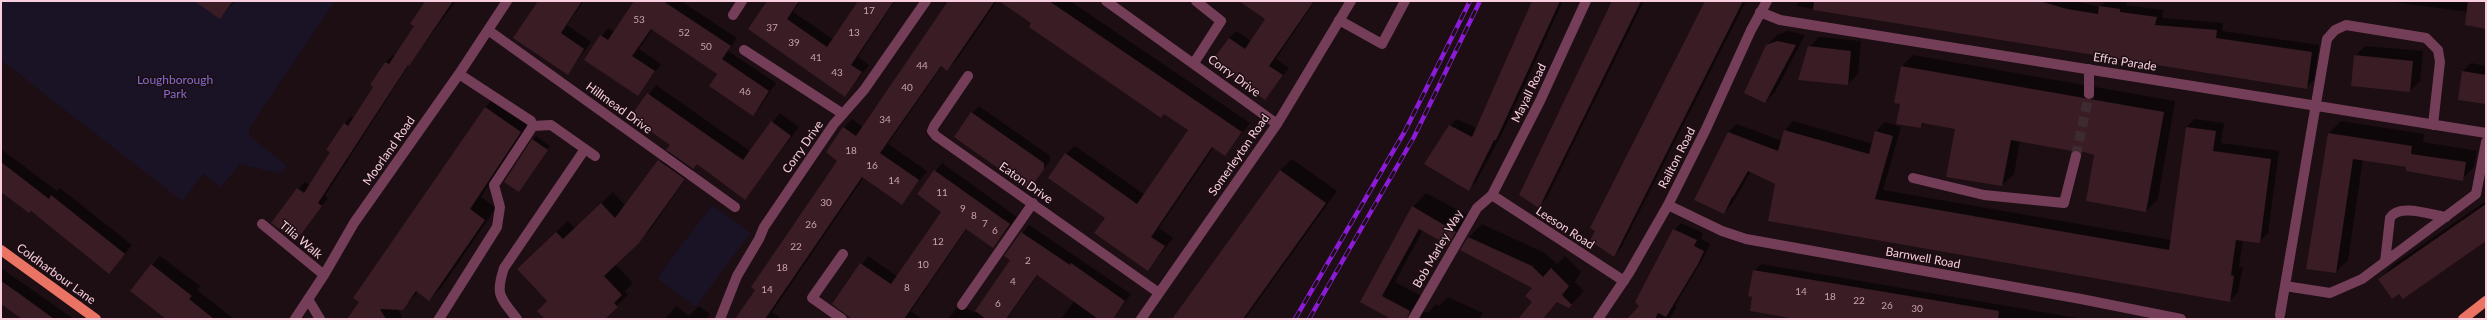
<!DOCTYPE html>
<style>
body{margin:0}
#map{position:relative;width:2487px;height:320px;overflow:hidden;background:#1c0e12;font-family:Lato,sans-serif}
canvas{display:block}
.frame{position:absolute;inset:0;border:2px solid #f9cedf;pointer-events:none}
</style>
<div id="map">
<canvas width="2487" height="320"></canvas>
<div class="frame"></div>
</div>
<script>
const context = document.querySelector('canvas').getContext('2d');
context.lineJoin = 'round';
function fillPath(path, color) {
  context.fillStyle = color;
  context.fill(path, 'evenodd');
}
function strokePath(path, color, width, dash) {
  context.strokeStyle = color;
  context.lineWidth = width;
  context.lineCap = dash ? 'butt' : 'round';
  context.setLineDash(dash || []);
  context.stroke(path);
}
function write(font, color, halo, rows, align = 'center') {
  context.font = font + ' Lato,sans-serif';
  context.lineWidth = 3;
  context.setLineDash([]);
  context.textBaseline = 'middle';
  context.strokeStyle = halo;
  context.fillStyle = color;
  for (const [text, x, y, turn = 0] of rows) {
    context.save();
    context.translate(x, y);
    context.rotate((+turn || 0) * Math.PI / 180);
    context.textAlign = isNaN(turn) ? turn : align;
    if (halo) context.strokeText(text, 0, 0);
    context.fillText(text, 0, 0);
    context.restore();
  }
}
const green = new Path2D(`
 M1,1h334l-86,127v7l38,31 -7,8 -40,-10 -19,23 -18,-13 -21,27 -181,-141z
 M712,205l38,28 -54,74 -39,-29z`);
const shadow = new Path2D(`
 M196,1h39l-15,17z
 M426,1h30l-46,62 -85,133 3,2 -33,42 -22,-17 25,-34 7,-7 5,3 22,-33 12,-28 7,-8 3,2 20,-31 -3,-2 15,-23 7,-7 2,1 20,-30z
 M547,1h37l-17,24 24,17 -23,31z
 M635,1h46l56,37 -9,13 48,32 -16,24 -7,7 -34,-41 -66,-44 -14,20 22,15 -23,31 -53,-36 23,-31 6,4z
 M768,1h32l-7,11 40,27 26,-38h36l-37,56 11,8 -24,31z
 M949,1h48l-41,60 -9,8 -5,-3 -54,78 39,27 -26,33 -37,-27 -92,135 10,7h-46l102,-158 6,-33 8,-9 11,8z
 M1001,1h69l180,122 -25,32 -11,-8 -55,81 14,10 -25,32 -42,-52 -40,-64 9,-8 70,49 44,-65 -24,-17 -4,4z
 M1241,1h74l-39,58 13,9 -24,31 -36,-61 7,-7 15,10 16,-22z
 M1533,1h30l-60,131 -27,50 -7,7 -19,-63 7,-7 19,9z
 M1613,1h31l-98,198 -7,7z
 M1706,1h40l-125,247 -7,8z
 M1799,1h275l26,6 6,-6h13l8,1 -1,3 37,5 -1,8 61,5 -1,8 97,14 -5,35 -8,8 -510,-82z
 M2385,1h101v27l-18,-16z
 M1788,31l17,4 -30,57 -10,10 2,-57 10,-10z
 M1819,37l42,4 -3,33 -10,10 -39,-37z
 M2365,46l58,5 -3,30 -10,10 -55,-35z
 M1913,55l262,46 -17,98 -12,12 -51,-57 -18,-5 -57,-8 -6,33 -12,11 -46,-57 -31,-5 -4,4 -20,-24 1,-37z
 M2471,63l15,3v37l-23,-32z
 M656,85l94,66 30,-38 19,14 -54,72 -48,-36 -47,67 -35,34 18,19 -8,8 3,4 -25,24h-57l2,-18 -18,-44 38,-36 7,7 38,-36 12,13 44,-54 2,-6 -39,-28z
 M497,96l35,24 -51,77 15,11 -55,80 -12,11 -11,-7 -16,17h-4l5,10h-55l137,-212z
 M979,106l71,50v5l-21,27 -57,-75z
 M2195,119l29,4 -3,20 58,8 -11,82 -9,9 -16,-2 -4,27h4l-5,25 -8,9 -454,-117 -25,-13 -19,33 -8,9 4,-81 9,-8 45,17 3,-11 8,-9 80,23 3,-13 9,-9 16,5 -18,63 288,50 15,-113z
 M2341,121l83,13 -1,8 54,9 -3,16 -12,12 -55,-12 -44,-8 -15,101 -12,12 -7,-139z
 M536,136l14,10 -28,41 11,-47z
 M1,149l56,42 3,-3 72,57 -23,28 -56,-46 -52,-37z
 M1292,159l45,32 -92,128h-72l107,-149z
 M942,163l75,54 -24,30 -26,-18 -56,82 11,8h-67l-22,-15 35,-48 29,20 46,-65 -25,-17z
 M1426,193l43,23 -8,14 -13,13 -25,-13 -28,52 28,15 -4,8 5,7h5l7,-8 3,2 9,-9 35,16 -3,5 2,1h-88l-33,-17 52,-95z
 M2486,201v39l-86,52 -21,-13 14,-14z
 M1681,223l22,10 -2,6 9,5 -5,11 -30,51 2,1 -8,12h-40l11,-13 34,-76z
 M1482,224l63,29 12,11 8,-8 16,16 -6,10 9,9 -15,16 -11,-6 -15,18h-24l15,-17v-14l-65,-51z
 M1029,225l102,69 -18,25h-52l13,-18 -36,-26 -31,44h-59l12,-15 15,9 37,-53 -7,-4z
 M160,256l40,30 -3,4 37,29h-66l-16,-54z
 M1761,264l322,55h-282l-47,-48z
 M1,268l73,51h-50l-23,-16z
 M676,306l13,10 10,-10 11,8 -3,5h-42z`);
const building = new Path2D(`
 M194,1h39l-13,18z
 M425,1h28l-44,65 -1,-1 -90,138 4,3 -26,35 -25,-18 26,-35 7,5 26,-41 -4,-2 18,-27 4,3 25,-39 -3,-2 15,-23 4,2 25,-38 -4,-2z
 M538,1h44l-21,32 23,16 -16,26 -55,-37z
 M634,1h29l68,45 -9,13 47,32 -16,25 -44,-30 8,-12 -66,-45 -19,27 23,15 -17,25 -54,-36 16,-25 8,5z
 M767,1h32l-12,18 40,28 31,-46h36l-43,64 11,7 -17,25 -97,-68z
 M948,1h47l-48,70 -6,-5 -61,87 39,27 -17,25 -40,-28 -97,142h-30l20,-29 -4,-3 86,-126 -11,-9 17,-25 13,9z
 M999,1h50l193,131 -17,24 -13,-9 -61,90 14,9 -17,25 -54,-38 11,-15 -57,-40 17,-25 72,51 51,-74 -24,-16 -3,4 -132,-91 2,-4z
 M1239,1h75l-45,65 14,9 -18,25 -54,-38 18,-24 16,11 20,-30z
 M1532,1h28l-64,139h-2l-25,51 -45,-27 25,-39 23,12z
 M1612,1h29l-102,207 -20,-13z
 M1705,1h38l-129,256 -24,-16 5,-10 -5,-3z
 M1814,1h225l28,8 31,5 1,-8 21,3v3l37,5 -2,8 62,5 -1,8 96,14 -5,37 -494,-79z
 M2468,1h18v28l-21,-4z
 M1777,41l19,4 -31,58 -21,-10 22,-48z
 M1808,46l43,5 -3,34 -50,-5z
 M2354,55l59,6 -3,31 -59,-6z
 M1901,66l263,46 -18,100 -60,-11 8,-46 -17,-5 -5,1 -61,-11 -9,46 -56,-9 9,-48 -33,-6 -1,5 -25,-4 4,-20 -6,-1z
 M2462,71l24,4v29l-28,-4z
 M647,93l96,67 28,-39 20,15 -46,64 -48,-36 -4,5 -27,-19 4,-5 -40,-28z
 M485,107l36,25 -51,77 15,11 -56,81 -13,-10 -13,19 -23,-1 6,10h-39l12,-17 -6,-4z
 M971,112l73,51v6l-15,21 -75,-53z
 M2186,127l30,4 -3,20 58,8 -11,84 -24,-3 -5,35 3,1 -4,26 -462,-81 7,-37 -27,-13 -15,26h-1l-8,17 -30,-14 34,-68 50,19 6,-21 85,24 6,-23 18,5 -18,63 294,51z
 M2328,133l84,13 -1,8 55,8 -3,19 -57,-10v-4l-53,-8 -17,114 -30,-4z
 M532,139l16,11 -29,42 -15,-10z
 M658,160l27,19 -46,64 -35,33 18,19 -8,8 4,4 -13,12h-60l-8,-8 10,-10 -30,-32 39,-37 7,7 38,-36 14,15z
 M1,162l48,37 2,-4 74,59 -16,20 -78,-63 -2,2 -28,-21z
 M934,170l76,54 -17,24 -27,-19 -62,90h-52l-20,-15 28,-41 31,21 50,-72 -24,-18z
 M1280,170l46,33 -83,116h-71z
 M2486,204v37l-83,58 -4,-5 -7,5 -14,-20z
 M1412,206l44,26 -8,13 -29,-16 -37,67 28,15 -3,8h-16l-31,-17z
 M1673,229l24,11 -3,6 10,5 -6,13 -32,53 -8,-4 -3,6h-28l12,-13 -4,-4z
 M1021,232l49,33 1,-2 54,38 -12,18h-15l-61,-44 -31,44h-20l-11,-8 35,-51 -6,-4z
 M1468,237l64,29 11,11 8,-9 18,18 -7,9 10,10 -3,3 -12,-6 -14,17h-25l14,-17 -7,-6 7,-8 -72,-38z
 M151,264l41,32 -3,3 25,20h-48l-36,-28z
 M1753,270l246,41 -1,8h-202l-46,-8 2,-14 -4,-1z
 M1,281l16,11 37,27h-32l-21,-15z`);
const minorTunnel = new Path2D(`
 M2076,156l13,-62`);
const minor = new Path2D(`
 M1106,1l171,123
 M1760,12l20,8 706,113
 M733,15l9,-14
 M1339,20l43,24 23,-43
 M488,30l247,177
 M744,50l99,64
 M1194,63l27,-42 -25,-20
 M968,76l-34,50 -2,5 4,5 223,157
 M2089,94v-25
 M533,126l18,-1 44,31
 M1913,178l71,17 80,8 12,-47
 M1492,195l132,86
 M1668,205l54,26 24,8 335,60 100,20
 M262,224l62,51
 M2385,262l5,-44c9,-15 41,-3 56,-1
 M2285,286l45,7 32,-14 114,-85 10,-52
 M308,299l12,20
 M962,305l71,-102
 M2280,315l47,-276 8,-9 11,-5 80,13 12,12 2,12 -7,63
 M295,319l29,-44 30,-52 105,-149 48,-73
 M439,319l58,-92 3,-20 -6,-22 39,-59 -2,-5 -72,-47
 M517,319c-17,-22 -22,-24 -13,-51l81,-119
 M720,319l17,-43 22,-37 5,-12 70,-103 30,-34 62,-89
 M842,319l-30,-21 31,-44
 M1141,319l136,-195 74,-123
 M1413,319l64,-111 15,-13 48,-94 46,-100
 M1598,319l31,-46 39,-68 38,-76 45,-99 16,-29`);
const major = new Path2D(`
 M1,250l95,69
 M2463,319l23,-18`);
const rail = new Path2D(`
 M1295,319l110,-188 65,-130
 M1309,319l105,-182 66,-136`);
const numberNames = [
 ["17",869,11],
 ["53",639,20],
 ["37",772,28],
 ["52",684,33],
 ["13",854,33],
 ["39",794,43],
 ["50",706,47],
 ["41",816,58],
 ["44",922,66],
 ["43",837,73],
 ["40",907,88],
 ["46",745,92],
 ["34",885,120],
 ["18",851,151],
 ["16",872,166],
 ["14",894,181],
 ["11",942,193],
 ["30",826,203],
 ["9",963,209],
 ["8",974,216],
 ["7",985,224],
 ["26",811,225],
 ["6",995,231],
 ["12",938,242],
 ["22",796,247],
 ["2",1028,261],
 ["10",923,265],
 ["18",782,268],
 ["4",1013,282],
 ["8",907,288],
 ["14",767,290],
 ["14",1801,292],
 ["18",1830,297],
 ["22",1859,301],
 ["6",998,304],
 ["26",1887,306],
 ["30",1917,309]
];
const streetNames = [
 ["Effra Parade",2125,62,9],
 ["Corry Drive",1234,76,36],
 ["Mayall Road",1529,93,-64],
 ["Hillmead Drive",619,108,36],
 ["Corry Drive",803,147,-55],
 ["Moorland Road",389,151,-55],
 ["Somerleyton Road",1239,155,-55],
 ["Railton Road",1677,158,-63],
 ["Eaton Drive",1026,183,35],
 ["Leeson Road",1565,228,33],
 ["Tilia Walk",301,240,40],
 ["Bob Marley Way",1438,249,-60],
 ["Barnwell Road",1923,258,10],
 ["Coldharbour Lane",56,274,36]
];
const parkNames = [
 ["Loughborough",175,80],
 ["Park",175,94]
];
fillPath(green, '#1a1225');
fillPath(shadow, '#0007');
fillPath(building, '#3a1c25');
strokePath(minorTunnel, '#3d2b31', 10, [10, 5]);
strokePath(minor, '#753e58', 10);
strokePath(major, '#eb7363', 10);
strokePath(rail, '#8b1bd8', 4.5);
strokePath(rail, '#1c0e12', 3, [9]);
write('10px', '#c9a2b0', null, numberNames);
write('12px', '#f9cedf', '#1c0e12', streetNames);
write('12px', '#846dd1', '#1c0e12', parkNames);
</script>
